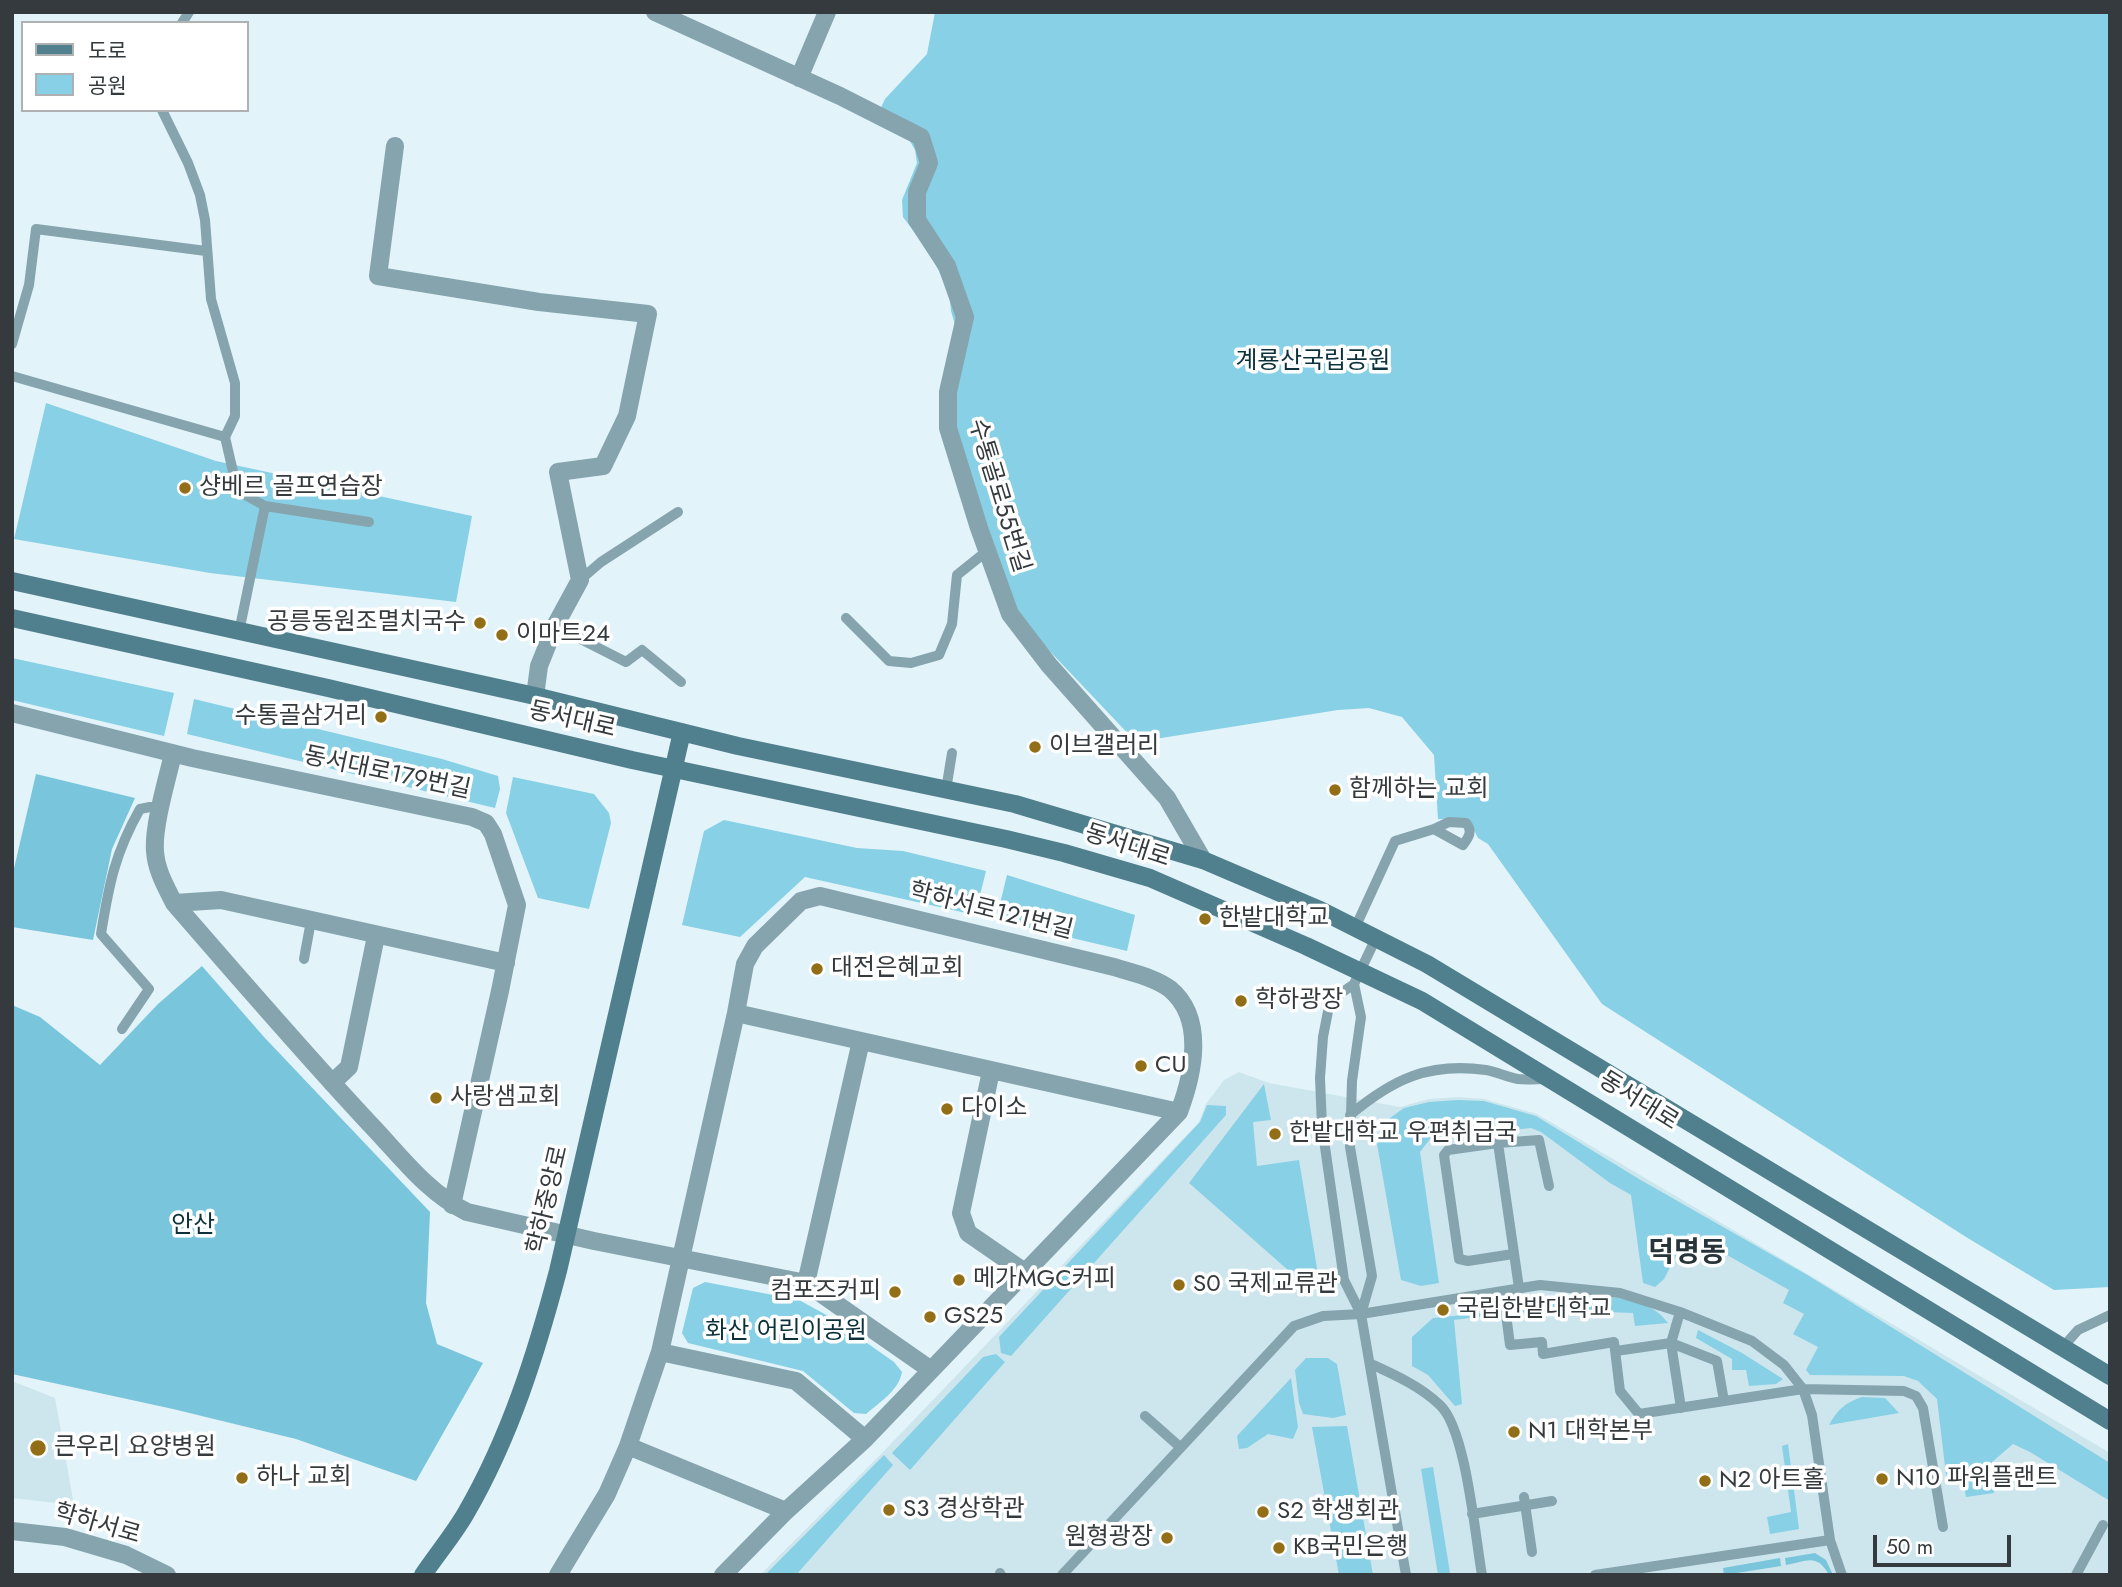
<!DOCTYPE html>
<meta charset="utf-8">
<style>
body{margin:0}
#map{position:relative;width:2122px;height:1587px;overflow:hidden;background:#e2f3f9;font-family:Jost,"Noto Sans KR",sans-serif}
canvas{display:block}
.frame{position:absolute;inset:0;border:14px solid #343a3d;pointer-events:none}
.legend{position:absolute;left:21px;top:21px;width:228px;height:91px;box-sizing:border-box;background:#fff;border:2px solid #aeb0b1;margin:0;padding:9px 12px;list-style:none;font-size:21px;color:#343a3d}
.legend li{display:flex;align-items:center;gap:14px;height:35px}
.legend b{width:35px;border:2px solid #aeb0b1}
.scale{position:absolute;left:1873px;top:1535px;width:138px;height:32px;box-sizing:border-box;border:4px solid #343a3d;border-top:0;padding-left:9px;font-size:21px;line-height:24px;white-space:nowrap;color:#343a3d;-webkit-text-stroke:5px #fff;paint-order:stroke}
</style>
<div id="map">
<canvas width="2122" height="1587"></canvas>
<div class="frame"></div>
<ul class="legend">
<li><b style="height:9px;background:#507f8d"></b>도로</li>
<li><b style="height:19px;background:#87d0e5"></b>공원</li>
</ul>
<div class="scale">50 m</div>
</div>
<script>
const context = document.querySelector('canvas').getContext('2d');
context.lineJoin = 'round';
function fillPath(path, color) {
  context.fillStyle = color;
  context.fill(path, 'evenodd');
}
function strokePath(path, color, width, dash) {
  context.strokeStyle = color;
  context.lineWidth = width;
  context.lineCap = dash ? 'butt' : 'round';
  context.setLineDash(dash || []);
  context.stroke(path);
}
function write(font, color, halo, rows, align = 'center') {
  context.font = font + ' Jost,"Noto Sans KR",sans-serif';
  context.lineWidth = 7;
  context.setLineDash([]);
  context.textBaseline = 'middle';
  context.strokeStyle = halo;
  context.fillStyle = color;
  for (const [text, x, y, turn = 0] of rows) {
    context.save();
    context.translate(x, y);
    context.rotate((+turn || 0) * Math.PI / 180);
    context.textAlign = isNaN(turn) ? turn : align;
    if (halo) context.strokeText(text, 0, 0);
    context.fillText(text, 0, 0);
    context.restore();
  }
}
const built = new Path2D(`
 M1239,1072l30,11 131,24 29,-8 29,-2 26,2 53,15 573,339v122h-1350l126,-126 313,-327 7,-18 18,-24z
 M12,1381l43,17 19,107 -62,-7z`);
const green = new Path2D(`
 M935,12h1175v1275l-56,3 -88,-53 -364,-233 -114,-160 -10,-6 -9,-18 -31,-1 -4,-64 -32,-38 -33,-9 -31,2 -202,32 -93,-98 -27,-35 -62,-181v-39l9,-37 -12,-41 -2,-18 -18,-39 -28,-37 -1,-17 15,-37 -2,-13 -8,-14 -31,-18 9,-19 42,-45z
 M46,403l170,58 256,55 -16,86 -246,-29 -196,-34z
 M12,658l162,35 -10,43 -152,-36z
 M194,699l248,60 56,17 2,13 -5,19 -308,-74z
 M513,777l81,17 15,19 2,10 -22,86 -51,-11 -32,-85z
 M724,820l133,28 46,3 83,20 -11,44 -170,-38 -65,60 -58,-12 22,-94z
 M1007,875l128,40 -8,36 -131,-31z
 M1264,1084l7,36 -18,2 4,44 42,-6 18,108 -12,17 -116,-102z
 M1458,1100l26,1 52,15 103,63 170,97 301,187v38l-80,-49 -17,-8 -21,18 2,31 -28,4 -5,-25 -15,3 -9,-76 -19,-18 -14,-5 -94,-1 -4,-5 12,-23 -25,-13 11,-20 -21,-11 6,-13 -101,-57 -24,46 -9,8 -12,-4 -12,-88 -21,-12 -69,-51 -10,-4 -101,11 -10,13 19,131 -18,3 -20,-6 -24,-136 13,-26 14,-10 25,-6z
 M1207,1105l19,1v9l-215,241 -10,-3 -2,-16 201,-215z
 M705,1282l94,18 31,17 64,45 8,10c-3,18 -22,30 -36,42l-12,-1 -51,-42 -115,-28 -6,-10 11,-45z
 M1572,1296c32,0 76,-1 96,27l-33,3 -2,-13 -78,-3 -30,3 -7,-4v-7l3,-4z
 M1484,1313l1,3 -31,4 8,84 -7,2 -27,-31 -16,-9v-29l21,-19z
 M1698,1330l44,23 41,26 -7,5 -27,2 -3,-16h-14v-11l-36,-21z
 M996,1354l9,8 -95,108 -18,-17 91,-96z
 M1306,1358h22l9,6 9,51 -13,3 -30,-4 -4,-11 -4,-33z
 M1291,1378l7,49 -5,12 -25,-5 -21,14 -8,1 -2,-13z
 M1862,1397l23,1 14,15 -70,12c8,-15 17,-23 33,-28z
 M1347,1426l26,149h-34l-27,-148z
 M1788,1444l11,85 -29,5 -3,-17 24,-5 -9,-66z
 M884,1455l9,10 -97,110h-31z
 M1433,1467l17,106 -12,2 -17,-106z`);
const forest = new Path2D(`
 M36,774l99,24 -23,51 -19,91 -81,-13v-50z
 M202,966l62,71 166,175 -4,91 11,41 46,19 -67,118 -120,-42 -123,-30 -161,-35v-369l28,12 60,48 58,-61z
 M1815,1553l11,7 7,15h-4c-12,-22 -22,-14 -43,-10l-1,-7z
 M1780,1558l1,8 -57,9 -1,-7z`);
const lane = new Path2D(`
 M182,23l7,-11
 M162,110l26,53 12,32 5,25 6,79 24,84v33l-10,21 9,39 13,20 18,10 104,16
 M12,344l17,-59 7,-56 170,22
 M12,376l213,61
 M580,580l21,-18 77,-50
 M846,618l43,43 22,2 28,-8 13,-31 5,-49 30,-24
 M555,626l71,36 16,-12 39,32
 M239,632l26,-126
 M946,790l6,-37
 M1355,928l40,-87 39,-12 15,-7 17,1c7,8 3,14 -3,22l-29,-16
 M1376,938l-22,46 -24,17 -7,36 -3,41 2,48 22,154 17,34 45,261
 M304,959l7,-38
 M1354,984l7,33 -9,64 -2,66 22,129 -11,38
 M122,1029l27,-40 -48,-55c8,-50 14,-81 39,-125l10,-2 11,2
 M1350,1115c43,-36 79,-53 136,-45 11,2 21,7 32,9 9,1 19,0 27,0
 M1498,1143l-50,7 -4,5 15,104 9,2 45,-7
 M1519,1288l-21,-145 41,-3 10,46
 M1503,1291l7,54 32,-3 1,12 71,-12 6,49 19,23 164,-25 101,2 12,5 7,12 20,119
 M1680,1312l-9,31 46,18 7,40
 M2063,1347l15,-17 32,-15
 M1616,1351l55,-8 10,65
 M1371,1364c24,11 49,22 69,41 26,24 35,131 42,170
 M1145,1416l35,31
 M1524,1497l8,55
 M1472,1514l80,-13
 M1000,1573l1,2
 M1062,1575l232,-249 29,-10 38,-2 179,-29 80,8 60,19 72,29 32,24 19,24 9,26 18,125 12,35
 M1595,1575l235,-35
 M2076,1575l27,-50`);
const street = new Path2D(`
 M655,12l185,84 81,41 8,26 -12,29v28l30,46 18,51 -17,75v36l31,100 31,86 39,51 118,133 36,62
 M799,78l28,-66
 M395,146l-17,130 161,26 109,12 -21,102 -24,50 -45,6 22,108 -25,46 -16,40 -4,30
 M12,713l180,45 280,59 14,6 7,11 24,71 -17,86 -48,214
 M173,754c-6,26 -20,72 -18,97 1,19 11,36 19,52 64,74 128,148 195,220 30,31 58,70 98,89l127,29 212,42 125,87
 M174,903l47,-3 285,63
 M736,1013l443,99
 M991,1071l-30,142 7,20 58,40
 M332,1083l17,-16 27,-131
 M806,1283l55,-242
 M660,1352l136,29 69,58
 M628,1446l158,65
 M12,1531l53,6 61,18 41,20
 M558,1575l49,-81 21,-48 32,-94 76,-339 9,-49 10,-18 46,-45 19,-5 294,71c18,6 40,10 56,22 36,30 23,86 9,123l-314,327 -79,72 -63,64`);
const secondary = new Path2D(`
 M12,581l523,115 203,50 277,58 188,56 117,50 107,54 683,412
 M12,618l316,70 304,72 374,79 58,14 86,25 156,68 116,55 688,420
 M423,1575c14,-21 31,-41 43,-62 44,-76 70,-159 92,-242l124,-539`);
const markers = [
 [185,488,7,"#926f16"],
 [480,623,7,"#926f16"],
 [502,635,7,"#926f16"],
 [381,717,7,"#926f16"],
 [1035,747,7,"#926f16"],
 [1335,790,7,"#926f16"],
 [1205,919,7,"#926f16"],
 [817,969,7,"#926f16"],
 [1241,1001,7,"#926f16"],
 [1141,1066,7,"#926f16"],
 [436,1098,7,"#926f16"],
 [947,1109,7,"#926f16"],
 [1275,1134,7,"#926f16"],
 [959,1280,7,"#926f16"],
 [1179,1285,7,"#926f16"],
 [895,1292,7,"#926f16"],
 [1443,1310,7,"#926f16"],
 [930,1317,7,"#926f16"],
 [1514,1432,7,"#926f16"],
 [38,1448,9,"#926f16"],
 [242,1478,7,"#926f16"],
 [1882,1479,7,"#926f16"],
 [1705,1481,7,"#926f16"],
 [889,1510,7,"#926f16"],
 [1263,1512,7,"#926f16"],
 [1167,1538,7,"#926f16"],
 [1279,1548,7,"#926f16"]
];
const parkNames = [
 ["계룡산국립공원",1313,362],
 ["안산",193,1226],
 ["화산 어린이공원",786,1332]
];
const poiNames = [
 ["샹베르 골프연습장",199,488],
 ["공릉동원조멸치국수",466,623,"right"],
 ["이마트24",516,635],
 ["수통골삼거리",367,717,"right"],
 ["이브갤러리",1049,747],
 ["함께하는 교회",1349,790],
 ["한밭대학교",1219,919],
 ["대전은혜교회",831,969],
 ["학하광장",1255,1001],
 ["CU",1155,1066],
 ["사랑샘교회",450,1098],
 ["다이소",961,1109],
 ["한밭대학교 우편취급국",1289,1134],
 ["메가MGC커피",973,1280],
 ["S0 국제교류관",1193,1285],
 ["컴포즈커피",881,1292,"right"],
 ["국립한밭대학교",1457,1310],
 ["GS25",944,1317],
 ["N1 대학본부",1528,1432],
 ["큰우리 요양병원",54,1448],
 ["하나 교회",256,1478],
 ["N10 파워플랜트",1896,1479],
 ["N2 아트홀",1719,1481],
 ["S3 경상학관",903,1510],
 ["S2 학생회관",1277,1512],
 ["원형광장",1153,1538,"right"],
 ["KB국민은행",1293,1548]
];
const streetNames = [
 ["수통골로55번길",998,496,73],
 ["동서대로",572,721,13],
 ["동서대로179번길",387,774,12],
 ["동서대로",1127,847,18],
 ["학하서로121번길",991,912,14],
 ["동서대로",1638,1102,32],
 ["학하중앙로",549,1200,-77],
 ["학하서로",97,1525,16]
];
const quarterNames = [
 ["덕명동",1687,1254]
];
fillPath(built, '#cde6ee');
fillPath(green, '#87d0e5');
fillPath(forest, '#79c5db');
strokePath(lane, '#85a4ae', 10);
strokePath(street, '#85a4ae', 18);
strokePath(secondary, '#507f8d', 18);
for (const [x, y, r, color] of markers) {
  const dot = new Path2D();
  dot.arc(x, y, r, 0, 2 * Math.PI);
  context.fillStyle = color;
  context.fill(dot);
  strokePath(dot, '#fff', 2.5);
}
write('24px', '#0c313b', '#fff', parkNames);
write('24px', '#343a3d', '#fff', poiNames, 'left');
write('24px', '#343a3d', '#fff', streetNames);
write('bold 28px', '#273439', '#fff', quarterNames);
</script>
